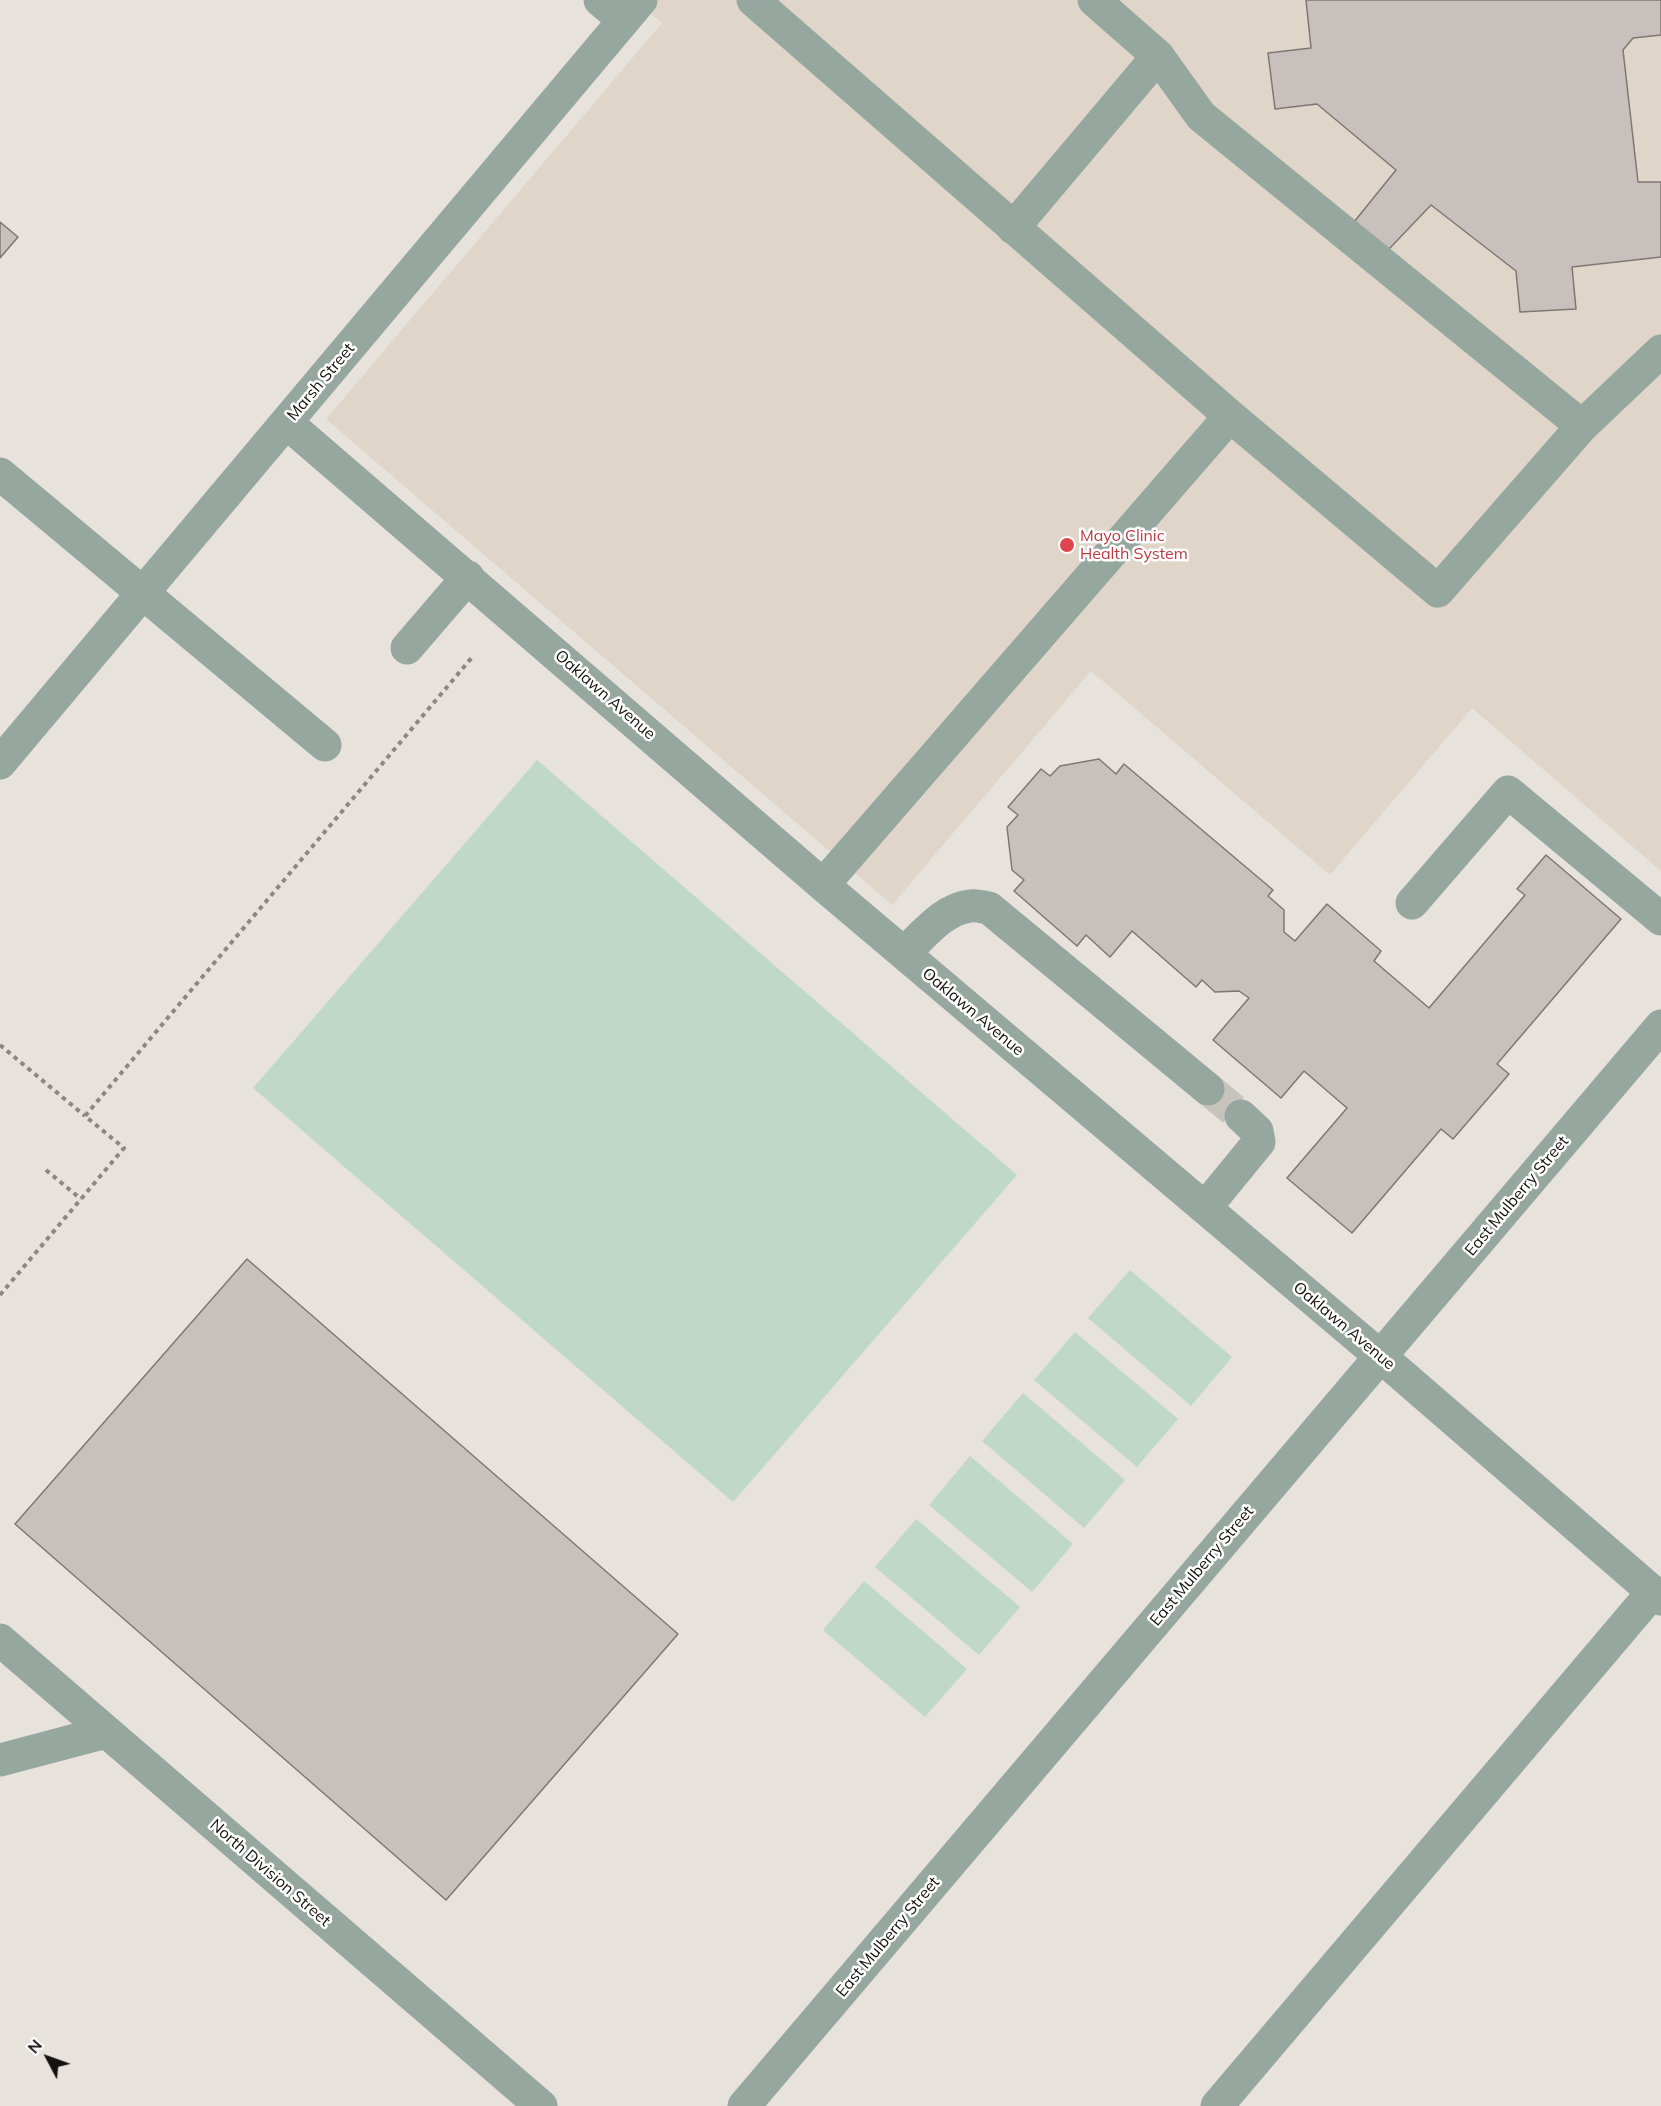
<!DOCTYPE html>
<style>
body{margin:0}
#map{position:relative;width:1661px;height:2106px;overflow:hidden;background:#e7e2dc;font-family:Mulish,sans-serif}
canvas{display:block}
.north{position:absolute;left:18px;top:2028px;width:60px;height:60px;-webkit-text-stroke:4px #fff;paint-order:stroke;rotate:311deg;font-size:16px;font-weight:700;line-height:24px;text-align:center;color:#131210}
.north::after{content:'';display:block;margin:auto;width:21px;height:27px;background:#131210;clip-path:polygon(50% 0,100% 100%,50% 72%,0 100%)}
</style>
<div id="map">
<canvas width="1661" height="2106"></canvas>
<div class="north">N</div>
</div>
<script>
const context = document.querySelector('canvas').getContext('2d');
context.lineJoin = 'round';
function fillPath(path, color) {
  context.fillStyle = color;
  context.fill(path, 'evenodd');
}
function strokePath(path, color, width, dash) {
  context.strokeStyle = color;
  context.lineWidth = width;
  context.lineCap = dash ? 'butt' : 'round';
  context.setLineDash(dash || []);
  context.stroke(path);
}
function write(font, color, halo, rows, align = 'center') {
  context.font = font + ' Mulish,sans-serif';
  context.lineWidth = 5;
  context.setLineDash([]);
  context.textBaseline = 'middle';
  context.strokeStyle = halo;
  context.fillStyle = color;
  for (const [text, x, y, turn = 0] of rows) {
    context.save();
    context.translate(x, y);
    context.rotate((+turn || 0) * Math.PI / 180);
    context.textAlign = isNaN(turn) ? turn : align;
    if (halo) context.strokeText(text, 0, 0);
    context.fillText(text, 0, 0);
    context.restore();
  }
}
const built = new Path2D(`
 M635,0h1026v871l-189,-163 -142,167 -239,-204 -199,234 -566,-486 336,-396z`);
const green = new Path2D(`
 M537,760l480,415 -284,327 -480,-414z
 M1130,1270l102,87 -41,49 -103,-88z
 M1075,1332l103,87 -41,48 -103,-87z
 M1023,1393l102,87 -41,48 -102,-87z
 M970,1456l103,88 -41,48 -103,-87z
 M916,1519l104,88 -41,48 -104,-88z
 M864,1581l103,88 -42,48 -102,-87z`);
const building = new Path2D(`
 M1306,0h355v35l-28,3 -10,12 15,132h23v75l-89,10 4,42 -56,3 -4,-41 -85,-66 -42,44 -35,-27 42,-52 -79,-66 -42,5 -7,-56 43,-5z
 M0,222l18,15 -18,21z
 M1099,759l17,15 8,-10 149,126 -5,6 16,14v22l11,9 32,-37 54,47 -7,10 55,47 96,-113 -8,-6 29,-34 75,64 -124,145 12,10 -56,65 -12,-10 -89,104 -65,-55 60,-70 -43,-37 -23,27 -68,-58 36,-42 -10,-7 -24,1 -13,-12 -6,7 -64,-56 -22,26 -24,-22 -9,11 -63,-55 10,-11 -12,-10 -5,-43 11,-12 -10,-8 33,-38 9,7 10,-10z
 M247,1259l431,375 -232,266 -431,-376z`);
const minorTunnel = new Path2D(`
 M1208,1089l33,27`);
const path = new Path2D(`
 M0,1045l85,71
 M46,1170l35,29
 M0,1295l124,-147 -39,-32 389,-461`);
const minor = new Path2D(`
 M600,0l24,20
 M753,0l477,416 208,175 144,-165 79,-75
 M1158,56l43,60 381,310
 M1013,228l145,-172 -64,-56
 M287,423l536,462 557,471 281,243
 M0,474l325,271
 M407,648l61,-71
 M0,763l641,-763
 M823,885l407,-469
 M1412,903l96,-111 153,127
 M904,953c19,-17 39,-44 66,-47 6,-1 13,1 19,2l219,181
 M1205,1208l54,-66 -2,-11 -16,-15
 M0,1640l541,466
 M0,1760l106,-28
 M744,2106l917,-1080
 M1217,2106l436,-514`);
const markers = [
 [1067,545,8,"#e0444e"]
];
const streetNames = [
 ["Marsh Street",321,382,-50],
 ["Oaklawn Avenue",605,695,41],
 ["Oaklawn Avenue",973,1012,40],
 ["East Mulberry Street",1517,1196,-50],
 ["Oaklawn Avenue",1344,1326,40],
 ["East Mulberry Street",1202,1566,-50],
 ["North Division Street",270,1873,41],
 ["East Mulberry Street",888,1937,-50]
];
const healthNames = [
 ["Mayo Clinic",1080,536],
 ["Health System",1080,554]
];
fillPath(built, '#dfd6c9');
fillPath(green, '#bfd8c8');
fillPath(building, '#c8c0bd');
strokePath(building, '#7e7774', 1.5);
strokePath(minorTunnel, '#c7c3bd', 33, [33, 16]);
strokePath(path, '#8b8783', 4, [4.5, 4.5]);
strokePath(minor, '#95a79e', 33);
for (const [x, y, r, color] of markers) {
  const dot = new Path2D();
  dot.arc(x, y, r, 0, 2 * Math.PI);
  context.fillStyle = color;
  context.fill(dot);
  strokePath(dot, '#fff', 2);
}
write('16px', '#131210', '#fff', streetNames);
write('16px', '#be3a42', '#fff', healthNames, 'left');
</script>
